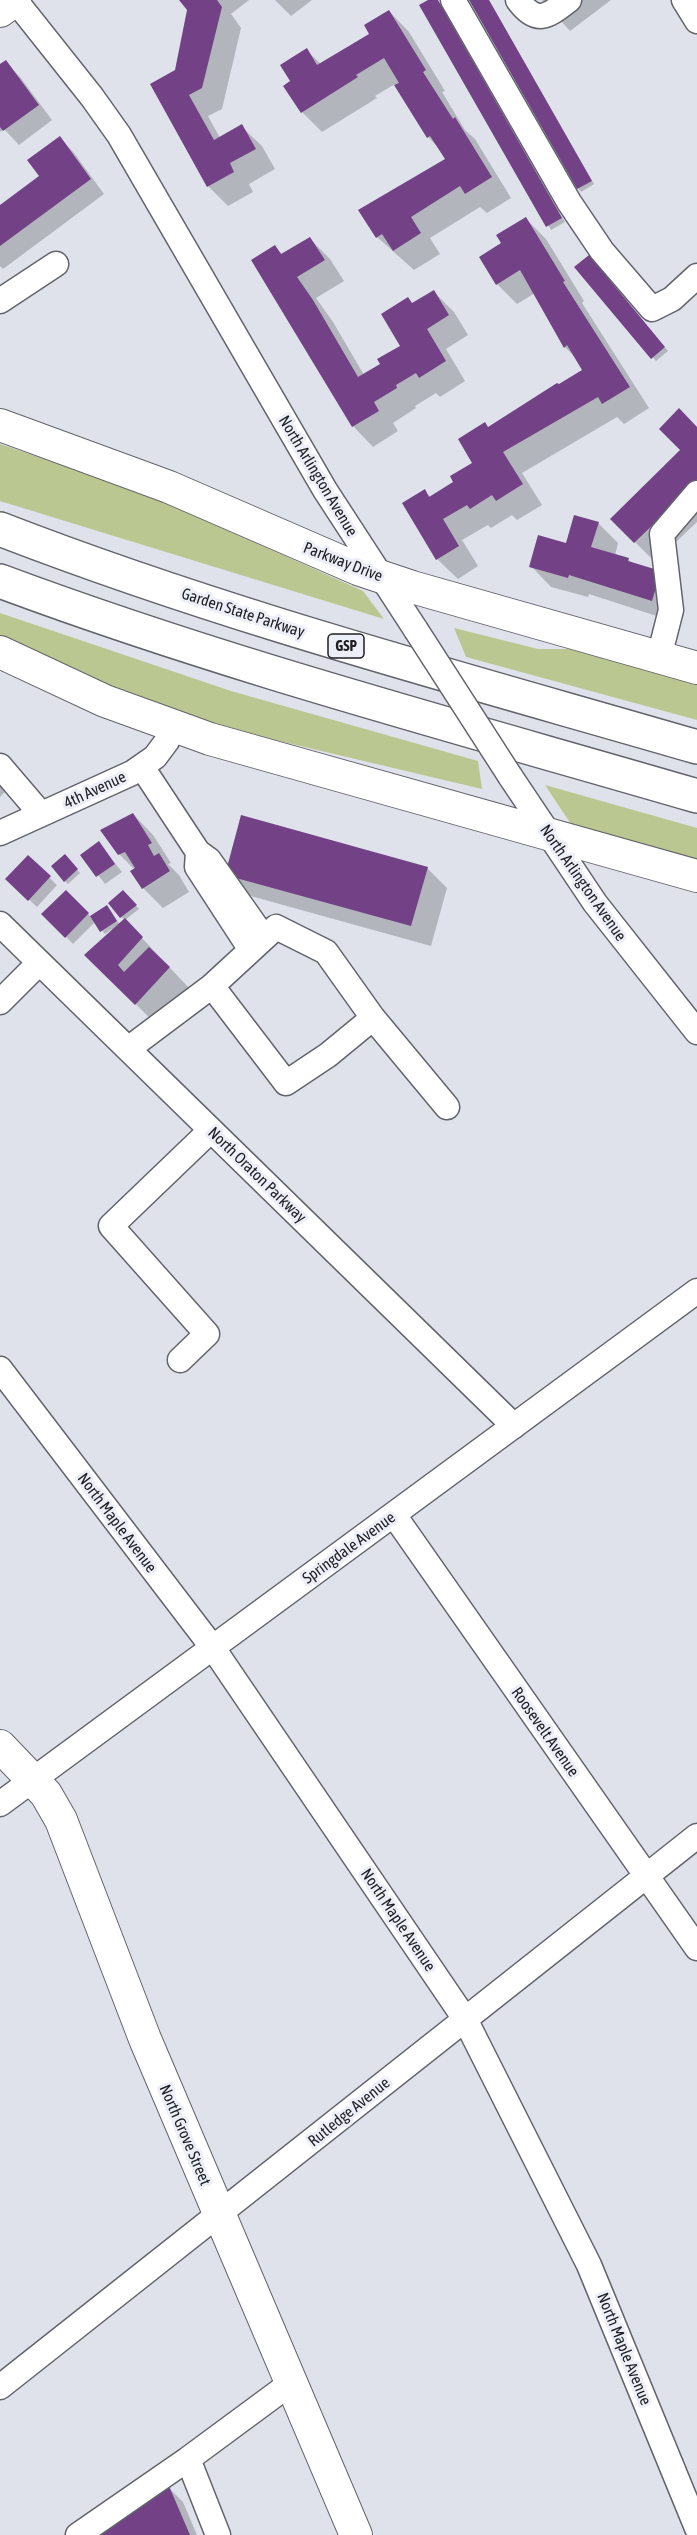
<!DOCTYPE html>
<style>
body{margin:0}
canvas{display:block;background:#dfe2eb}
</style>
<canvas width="697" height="2535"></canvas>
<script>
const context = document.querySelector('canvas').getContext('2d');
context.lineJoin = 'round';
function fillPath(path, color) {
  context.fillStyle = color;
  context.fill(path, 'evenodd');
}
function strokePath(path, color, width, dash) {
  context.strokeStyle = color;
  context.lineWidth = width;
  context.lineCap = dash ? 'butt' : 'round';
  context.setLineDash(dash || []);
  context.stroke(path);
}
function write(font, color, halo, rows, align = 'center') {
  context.font = font + ' "Asap Condensed",sans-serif';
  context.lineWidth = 6;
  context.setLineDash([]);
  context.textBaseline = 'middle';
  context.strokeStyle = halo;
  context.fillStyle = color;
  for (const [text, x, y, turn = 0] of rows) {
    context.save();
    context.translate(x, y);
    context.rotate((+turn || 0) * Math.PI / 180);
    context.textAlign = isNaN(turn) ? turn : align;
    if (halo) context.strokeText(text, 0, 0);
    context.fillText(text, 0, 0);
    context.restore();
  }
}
const green = new Path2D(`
 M0,444l147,50 216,97 21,28 -384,-118z
 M0,613l231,78 247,70 4,28 -266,-63 -168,-64 -48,-26z
 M454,628l84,21h35l124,34v37l-231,-63z
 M545,785l152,43v38l-120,-33z`);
const shadow = new Path2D(`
 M181,0h68l-18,14 10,14 -19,81 -14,7 12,22 21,-12 21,20 13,23 -26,15 4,8 -25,14 -20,-20 -32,-115 12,-61z
 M275,0h37l-21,16z
 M431,0l7,1 127,221 -14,8 -130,-224z
 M470,0h19l105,184 -13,8 -3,-4z
 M542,0h69l-41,31z
 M389,11l20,21 36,59 -3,1 23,38 10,9 36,59 -24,15 -7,-6 -50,31 10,16 -26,16 -37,-33 70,-77 -6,-10 -13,-13 -33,-53 -20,12 2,2 -55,34 -20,-20 -10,-30 14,-32 15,14 50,-30z
 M5,62l15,15 32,43 -33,25 -15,-16 -4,3v-66z
 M60,138l14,15 30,41 -101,75 -3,-3v-59l41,-30z
 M526,219l20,20 38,62 -2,2 67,105 -25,16 -7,-7 -95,56 20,32 -25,15 -5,-5 -21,13 -3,-3 -26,15 16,26 -20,13 -21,-20 -13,-68 7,6 24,-15 20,-18 14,-36 95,-57 -8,-13 -11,-11 -30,-54 -18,11 -20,-20 7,-41z
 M310,239l20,20 14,22 -28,17 17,24 31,53 18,-11 20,-18 11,-42 21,-12 20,20 14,23 -22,14 19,32 -25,16 -4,-4 -21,13 1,2 -23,15 5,8 -25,16 -20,-21 -100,-166 22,-13 8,8z
 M592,260l76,91 -12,10 -80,-94z
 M697,428v94l-42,40 -43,-43 70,-69z
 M598,523l20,20 -3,13 13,3 5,5 27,8 12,49 -83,-27 -1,3 -37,-10 -20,-21 36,-21z
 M0,774l11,11 -11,12z
 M133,814l20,21 18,28 -3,1 11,11 10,17 -26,16 -20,-20 -8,-18 -16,-16z
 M99,843l23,29 -17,12 -22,-29z
 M28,857l29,28 -20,22 -30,-28z
 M68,859l12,14 -12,11 -3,-3z
 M427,868l20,20 -16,58 -184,-51 -20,-21z
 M66,892l25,25 19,-7 10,15 5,-5 -4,-3 5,-22 13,14 -14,11 64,68 -33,36 -50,-49 6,-46 -7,5 -10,-12 -22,22 -29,-30z
 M169,2488l14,14 14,33h-99z`);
const building = new Path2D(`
 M179,0h38l5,7 -20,81 -13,7 25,45 28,-16 14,25 -26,14 4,9 -27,15 -57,-103 25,-14 12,-60z
 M428,0h10l124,218 -16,9 -127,-222z
 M469,0h20l103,181 -15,8z
 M389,10l37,60 -3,2 30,47 2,-2 37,60 -27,17 -5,-8 -49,31 10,16 -28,18 -11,-17 -6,4 -18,-28 87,-51 -15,-23 -3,2 -33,-53 5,-2 -15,-25 -28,17 2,2 -57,36 -18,-27 7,-5 -10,-16 27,-17 10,17 52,-31 -5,-9z
 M6,60l33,45 -36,26 -3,-4v-63z
 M60,136l31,43 -91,67v-41l39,-29 -12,-16z
 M526,217l39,64 -2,1 67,105 -28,17 -4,-7 -95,55 20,32 -27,17 -4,-6 -22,14 -3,-4 -24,14 16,27 -23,14 -34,-57 23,-14 4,8 24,-15 -3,-6 22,-13 -14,-24 27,-17 3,5 69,-44 2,1 23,-14 -15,-25 -3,3 -44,-78 -24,15 -17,-28 22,-14 -5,-8z
 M310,237l15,23 -28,17 16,23 45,77 22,-13 -3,-5 23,-13 -19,-32 27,-17 4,6 22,-13 15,25 -22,14 19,32 -27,17 -3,-5 -20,12 1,3 -23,14 5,9 -27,16 -101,-167 24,-15 6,9z
 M589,255l76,92 -14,12 -77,-92z
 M679,408l18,19v55l-63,61 -24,-24 70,-69 -21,-21z
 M574,515l25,7 -8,25 38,11 -1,3 33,10 -9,30 -83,-26 -1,3 -39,-11 9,-32 28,8z
 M133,813l19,30 -4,2 6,11 5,-3 11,18 -28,18 -12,-18 5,-3 -10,-16 -7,3 -18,-25z
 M241,815l187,52 -17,59 -186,-51z
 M99,841l16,23 -19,13 -16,-22z
 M65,854l13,15 -14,13 -13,-16z
 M28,855l23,21 -23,25 -23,-22z
 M66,890l23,23 -24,25 -24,-24z
 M123,890l14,15 -17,13 -12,-15z
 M107,905l10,16 -17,11 -10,-16z
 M125,918l18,19 -25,28 6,7 25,-25 21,20 -35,38 -51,-50z
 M169,2486l21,49h-95z`);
const minor = new Path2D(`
 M15,0l77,97 27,38 206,355 91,140
 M453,0l116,202 33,49 50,58 20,-10 25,-23
 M518,0c19,26 30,16 51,0
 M684,0l13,21
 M0,301l56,-37
 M659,657l12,-47 -9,-76 35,-41
 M0,766l41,48
 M142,767l56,85
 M510,776l85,127 102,129
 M0,833l132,-60 23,-16 12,-16 7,-15
 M0,924l514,502
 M251,950l-54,-83 1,-15 11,8 55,78
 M212,986l74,97 42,-28 45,-37
 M0,1002l39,-39
 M128,1049l84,-63 64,-59 50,25 47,66 74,89
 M180,1360l27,-26 -96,-108 100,-96
 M0,1369l213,279 252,371 124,246 108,263
 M394,1515l303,433
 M0,1804l697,-513
 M0,2387l697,-551
 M78,2535l110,-76
 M218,2535l-30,-76 103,-76`);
const major = new Path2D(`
 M0,11l15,-11
 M0,425l169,62 189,82 54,18 285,81
 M0,652l105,49 105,38 487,137
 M0,1746l46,48 15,26 84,219 211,496`);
const highway = new Path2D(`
 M0,529c227,88 463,150 697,218
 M0,581c228,85 464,147 697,215`);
const minorBridge = new Path2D(`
 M416,630l94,146`);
const shields = [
 [346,646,36]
];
const shieldNames = [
 ["GSP",346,646]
];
const streetNames = [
 ["North Arlington Avenue",318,476,59],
 ["Parkway Drive",343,562,21],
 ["Garden State Parkway",243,613,18],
 ["4th Avenue",95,790,-25],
 ["North Arlington Avenue",583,883,55],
 ["North Oraton Parkway",257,1175,44],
 ["North Maple Avenue",117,1523,53],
 ["Springdale Avenue",349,1548,-36],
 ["Roosevelt Avenue",545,1732,55],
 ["North Maple Avenue",398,1920,56],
 ["Rutledge Avenue",349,2112,-39],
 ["North Grove Street",185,2135,67],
 ["North Maple Avenue",624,2349,68]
];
fillPath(green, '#bbc791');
fillPath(shadow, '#0003');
fillPath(building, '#734286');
strokePath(minor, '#62646c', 27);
strokePath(major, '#62646c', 34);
strokePath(highway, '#62646c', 36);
strokePath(minor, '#fff', 24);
strokePath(major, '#fff', 32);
strokePath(highway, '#fff', 33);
strokePath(minorBridge, '#62646c', 27, []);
strokePath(minorBridge, '#fff', 24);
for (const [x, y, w] of shields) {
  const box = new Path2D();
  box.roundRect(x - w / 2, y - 12, w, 24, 4.5);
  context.fillStyle = '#edeff8';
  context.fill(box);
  strokePath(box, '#1e1f22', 1.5);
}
write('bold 15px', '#1e1f22', null, shieldNames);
write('16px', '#1e1f22', '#edeff8', streetNames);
</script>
